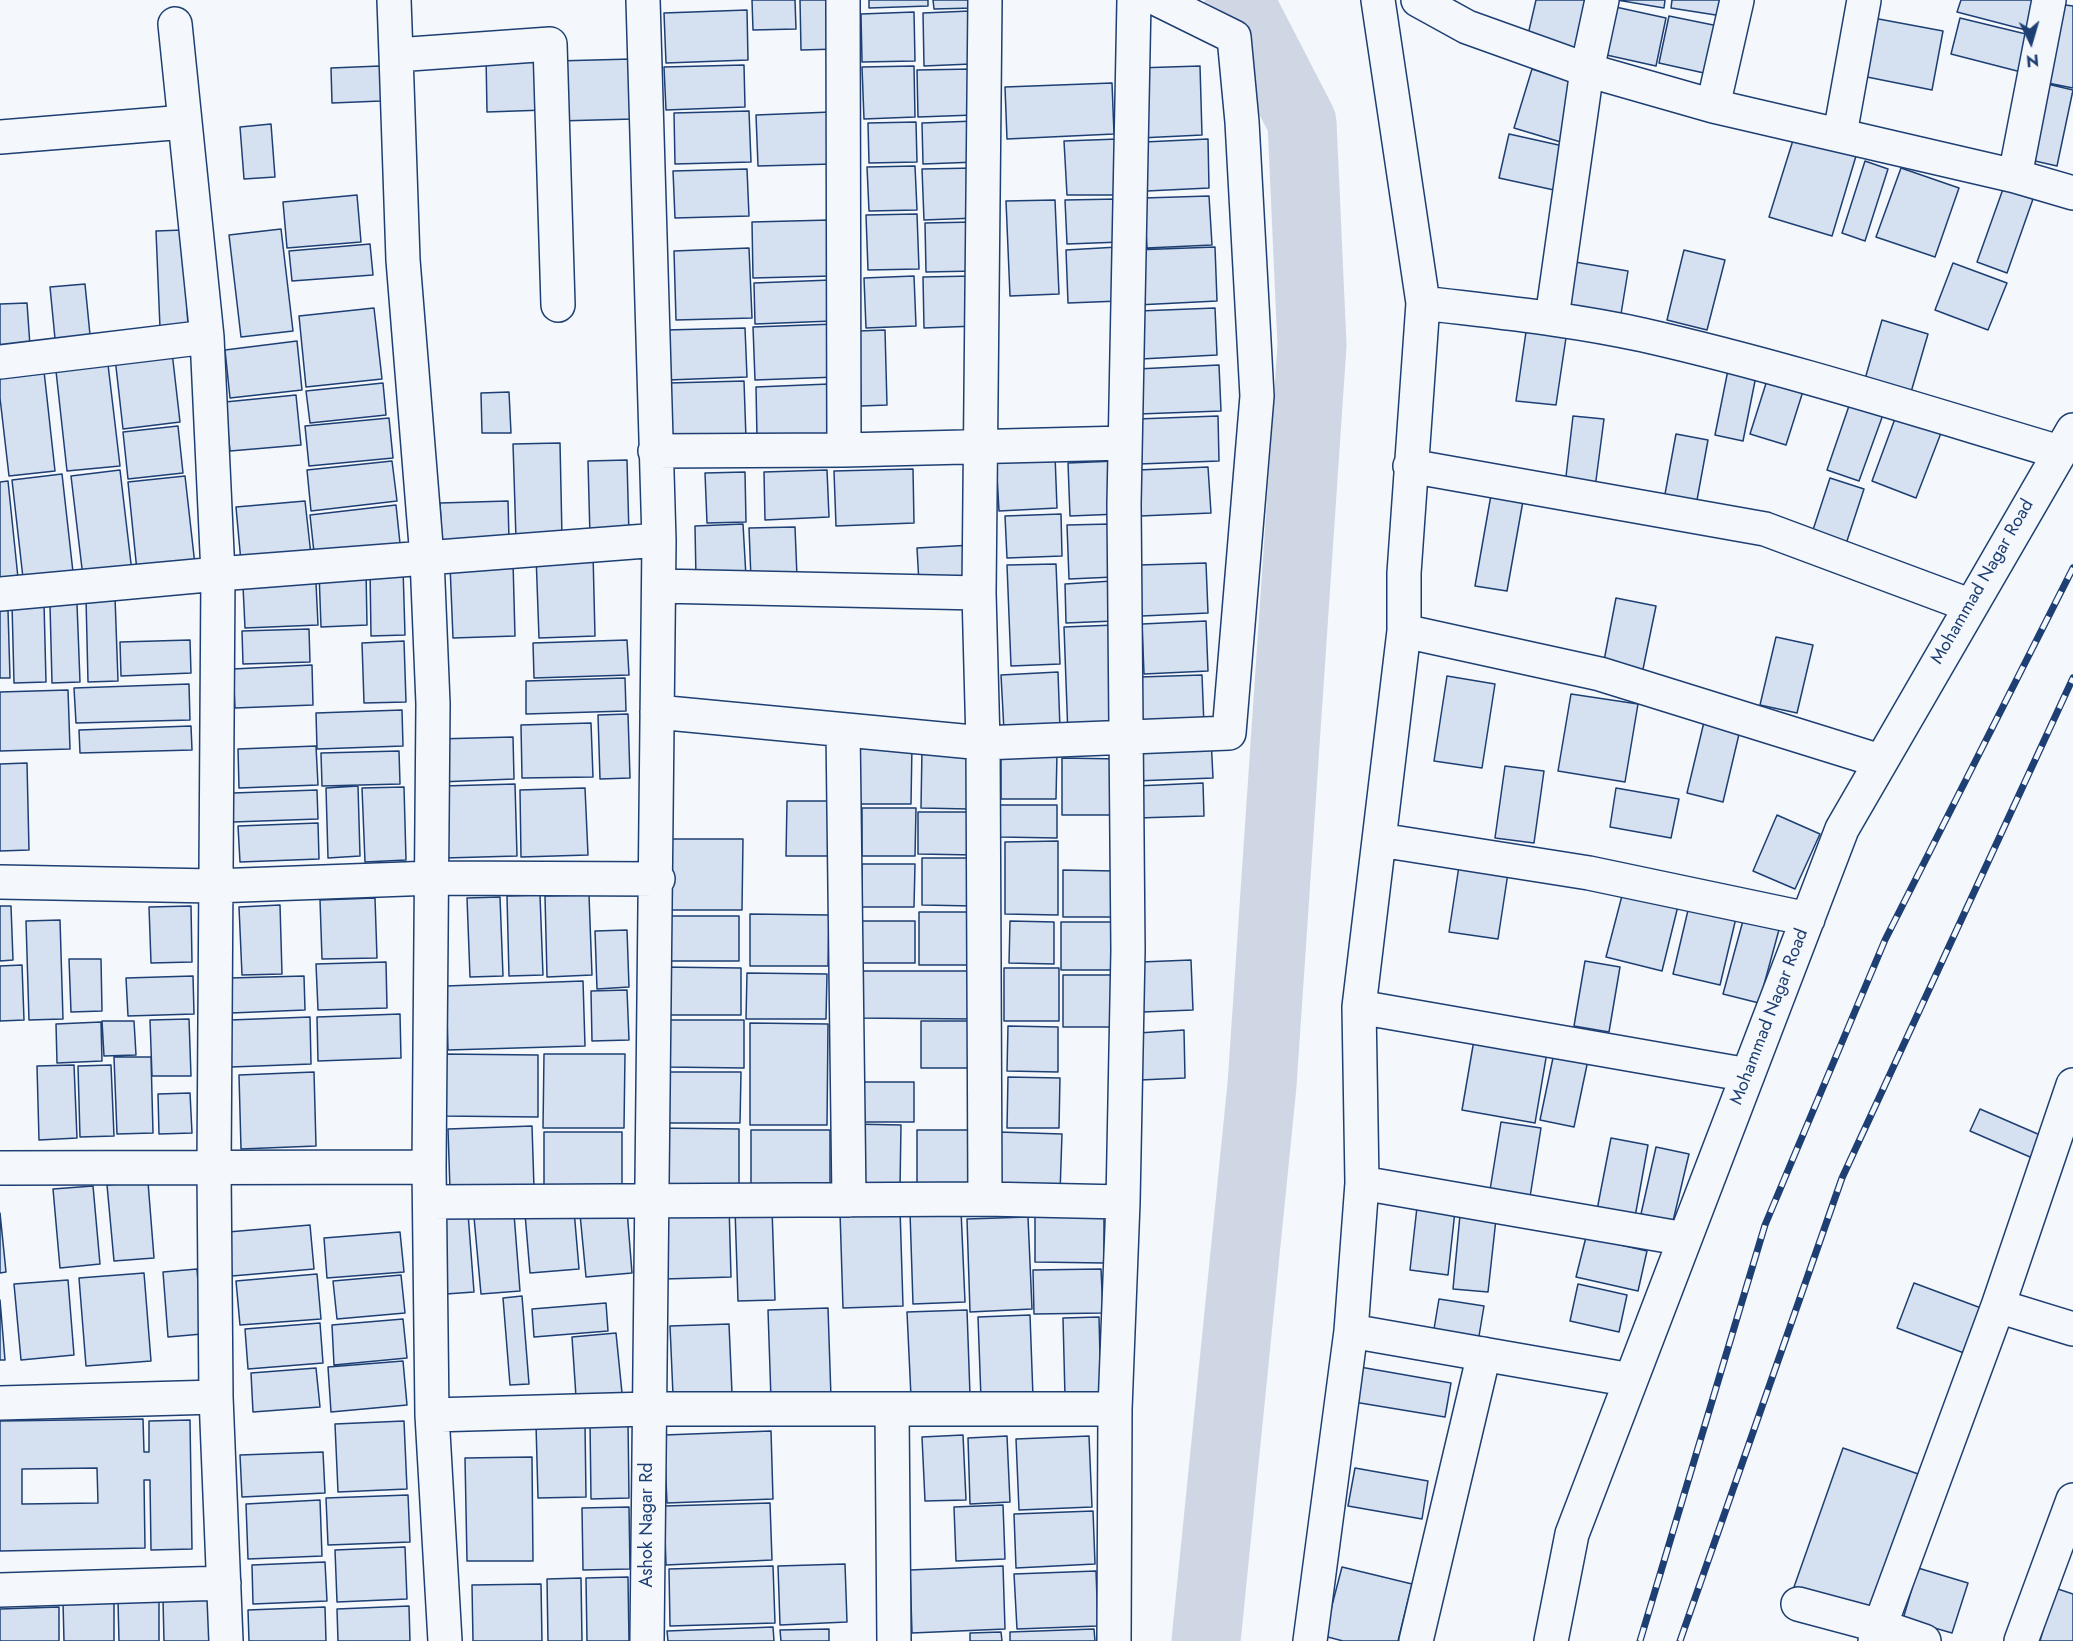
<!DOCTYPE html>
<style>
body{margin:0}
#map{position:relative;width:2073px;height:1641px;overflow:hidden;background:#f4f7fb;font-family:Jost,sans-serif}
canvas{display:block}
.north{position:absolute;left:2001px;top:12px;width:60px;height:60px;-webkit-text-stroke:4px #f4f7fb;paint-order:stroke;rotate:175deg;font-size:16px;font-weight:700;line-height:24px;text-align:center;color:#1d3f73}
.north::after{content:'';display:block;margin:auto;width:21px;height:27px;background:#1d3f73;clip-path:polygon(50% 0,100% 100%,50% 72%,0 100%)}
</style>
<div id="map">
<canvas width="2073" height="1641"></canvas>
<div class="north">N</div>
</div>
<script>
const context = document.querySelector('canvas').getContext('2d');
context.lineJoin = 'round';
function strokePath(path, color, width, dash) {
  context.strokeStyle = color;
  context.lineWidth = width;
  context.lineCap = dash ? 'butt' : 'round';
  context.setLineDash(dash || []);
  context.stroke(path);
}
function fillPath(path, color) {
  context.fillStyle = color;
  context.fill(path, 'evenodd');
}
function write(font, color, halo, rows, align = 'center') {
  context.font = font + ' Jost,sans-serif';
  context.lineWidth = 4.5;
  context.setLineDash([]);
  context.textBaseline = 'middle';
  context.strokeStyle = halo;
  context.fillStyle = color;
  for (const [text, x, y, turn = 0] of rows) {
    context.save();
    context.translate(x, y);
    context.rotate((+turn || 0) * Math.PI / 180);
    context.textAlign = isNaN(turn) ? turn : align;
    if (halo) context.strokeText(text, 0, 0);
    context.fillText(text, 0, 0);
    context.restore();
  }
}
const river = new Path2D(`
 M1206,1641l56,-556 50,-740 -10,-223 -63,-122`);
const building = new Path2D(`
 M752,0h43l1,29 -43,1z
 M800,0h36l2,49 -37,1z
 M869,0h59v6l-59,2z
 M933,0h40l1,8 -40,1z
 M1536,0h57l-11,51 -55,-12z
 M1617,0h48l-1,8z
 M1672,0h53l-3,16 -51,-8z
 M1961,0h74l-9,30 -69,-18z
 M2065,5l8,1v82l-25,-5z
 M1611,6l55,12 -10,48 -54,-12z
 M747,10l1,50 -82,3 -2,-50z
 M970,11l1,53 -47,2 -1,-53z
 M914,12l1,49 -53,1 -1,-48z
 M1669,16l54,11 -10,48 -54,-12z
 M1868,17l75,14 -11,59 -75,-15z
 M1960,18l70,17 -9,37 -70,-18z
 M543,53l2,57 -58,2 -1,-57z
 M632,59l2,60 -76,2 -2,-60z
 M744,65l1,42 -79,3 -2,-43z
 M380,66l1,35 -49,2 -1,-35z
 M914,66l1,51 -51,2 -2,-52z
 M1200,66l2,69 -62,3 -3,-70z
 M973,69l1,46 -56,2 -1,-47z
 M1532,69l50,16 -18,58 -50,-15z
 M1112,83l2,51 -107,5 -2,-52z
 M2043,83l30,7 -16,76 -31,-7z
 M749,111l2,51 -76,2 -1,-51z
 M831,112l2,52 -75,2 -2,-51z
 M975,121l2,41 -54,2 -1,-41z
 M916,122l1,40 -48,1 -1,-40z
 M271,124l4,53 -31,2 -4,-52z
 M1509,134l54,12 -9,44 -55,-12z
 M1794,137l62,19 -24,80 -63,-19z
 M1118,139l1,56h-52l-3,-54z
 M1208,139l1,49 -62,3 -3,-49z
 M1865,161l23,8 -23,72 -23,-8z
 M915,166l2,44 -48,1 -2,-44z
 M975,168l1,50 -52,2 -2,-51z
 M1901,168l58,20 -24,69 -59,-20z
 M747,169l2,47 -74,2 -2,-47z
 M2003,189l30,10 -26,74 -30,-11z
 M357,195l4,47 -74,6 -4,-46z
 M1209,196l3,49 -65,3 -3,-50z
 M1119,199l2,43 -54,2 -2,-44z
 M1055,200l4,94 -49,2 -4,-95z
 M917,214l2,55 -51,1 -2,-55z
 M830,220l2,56 -79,2 -1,-56z
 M974,222l2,49 -50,1 -1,-49z
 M281,229l12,102 -52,6 -12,-102z
 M183,230l5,96 -28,2 -4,-97z
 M370,244l3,31 -81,6 -3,-30z
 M1118,247l2,54 -52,2 -2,-53z
 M1215,247l2,54 -80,4 -3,-55z
 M749,248l3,70 -76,2 -2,-69z
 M1684,250l41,10 -18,70 -40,-10z
 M1575,262l53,9 -7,43 -53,-9z
 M1953,263l54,20 -19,47 -53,-20z
 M914,276l2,50 -50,2 -2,-50z
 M974,276l2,50 -52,2 -1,-51z
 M831,280l1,41 -77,3 -1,-41z
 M85,284l6,61 -35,4 -6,-62z
 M27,303l3,43 -30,2v-44z
 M374,308l8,71 -76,8 -7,-71z
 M1215,308l2,47 -76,4 -2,-48z
 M1882,320l46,14 -19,65 -46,-13z
 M835,324l2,53 -82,3 -2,-53z
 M1527,325l40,6 -11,74 -40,-4z
 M745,328l2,49 -79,3 -2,-50z
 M885,330l2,75 -26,1 -2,-75z
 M297,341l5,49 -72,8 -5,-48z
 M172,352l8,70 -57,7 -8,-71z
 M107,356l13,110 -53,5 -12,-109z
 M43,362l12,109 -46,5 -9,-78v-31z
 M1219,365l2,46 -82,3 -2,-45z
 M1729,365l28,6 -14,70 -28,-6z
 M1768,377l36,11 -18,57 -36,-11z
 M744,381l2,58 -75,2 -2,-58z
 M383,383l3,32 -76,8 -4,-32z
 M829,384l2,52 -74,2 -1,-51z
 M509,392l2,41h-29l-1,-40z
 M296,395l5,50 -71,6 -5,-49z
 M1851,400l33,12 -25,69 -32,-11z
 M1218,416l1,45 -80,3 -2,-45z
 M1573,416l31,3 -9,69 -30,-3z
 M1896,416l45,17 -25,65 -44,-17z
 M389,418l4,40 -84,8 -4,-40z
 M178,426l5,47 -55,6 -5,-47z
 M1676,434l32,6 -13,71 -32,-6z
 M560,443l2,94 -46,2 -3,-95z
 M1055,455l2,53 -58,3 -3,-53z
 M627,460l2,75 -39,2 -2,-76z
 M392,461l5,40 -86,10 -4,-41z
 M1116,461l3,53 -49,2 -2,-53z
 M1208,467l3,46 -71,3 -2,-46z
 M913,469l1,54 -78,3 -2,-55z
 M120,470l12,102 -49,5 -12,-101z
 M827,470l2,47 -64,3 -1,-48z
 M745,472l1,50 -39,1 -2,-50z
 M62,474l12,107 -50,6 -12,-107z
 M185,476l10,89 -58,6 -9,-89z
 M1830,478l34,11 -19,58 -34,-11z
 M8,481l10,97 -18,2v-98z
 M1491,495l32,6 -16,90 -32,-5z
 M305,501l6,54 -70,7 -5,-55z
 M508,501l1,39 -67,2 -2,-39z
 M396,505l5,48 -86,9 -5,-47z
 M1061,514l1,42 -55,2 -2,-42z
 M743,524l3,53 -50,2 -1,-53z
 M1111,524l3,53 -45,2 -2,-54z
 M795,527l2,50 -46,2 -2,-51z
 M973,545l1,36 -55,2 -2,-35z
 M593,553l2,83 -56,2 -3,-83z
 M513,562l2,74 -62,2 -3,-73z
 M1206,563l2,50 -66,3 -3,-51z
 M1056,564l4,100 -49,2 -4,-101z
 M403,568l2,67 -34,1 -1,-67z
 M366,570l1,55 -46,2 -2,-55z
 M1112,581l2,40 -48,2 -1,-39z
 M316,583l2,42 -73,3 -2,-42z
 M115,597l3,84 -30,1 -2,-84z
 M1616,598l40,8 -14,68 -39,-8z
 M44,603l2,79 -32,1 -2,-79z
 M77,604l3,78 -28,1 -2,-78z
 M0,610h8l2,68h-10z
 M1206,621l2,50 -64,3 -2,-50z
 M1115,625l4,109 -51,2 -4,-109z
 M309,629l1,33 -67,2 -1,-33z
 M1776,637l37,8 -16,68 -37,-8z
 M190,640l1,33 -70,3 -1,-34z
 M627,640l2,35 -95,3 -1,-35z
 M404,641l2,61 -42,1 -2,-60z
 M312,665l1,40 -78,3 -2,-39z
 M1058,672l2,57 -56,2 -3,-56z
 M1202,675l2,51 -62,2 -2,-51z
 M1447,676l48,8 -13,84 -48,-7z
 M625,678l1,33 -100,3v-33z
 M189,684l1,36 -114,3 -2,-35z
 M68,690l2,59 -70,2v-59z
 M1571,694l67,10 -13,78 -67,-11z
 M402,710l1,36 -86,3 -1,-36z
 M628,714l2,64 -30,1 -2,-64z
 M1704,722l36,8 -17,72 -36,-9z
 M591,723l2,54 -71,1 -1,-53z
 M191,726l1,24 -112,3 -1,-23z
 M513,737l1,42 -75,3 -2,-43z
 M1211,738l2,40 -78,3 -2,-39z
 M856,743l56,1 -1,60h-55z
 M316,746l2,39 -79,3 -1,-39z
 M922,749l47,1 -1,59 -47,-1z
 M399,751l1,33 -78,2 -1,-33z
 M1057,753l-1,46h-55v-45z
 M1062,758l58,1 -1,56h-57z
 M27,763l2,87 -29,1v-87z
 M1505,766l39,5 -10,72 -39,-5z
 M1203,783l1,33 -67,2 -1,-32z
 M515,784l2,72 -72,2 -2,-72z
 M358,786l2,70 -32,2 -2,-70z
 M404,787l2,73 -41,2 -3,-74z
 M585,788l3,67 -67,2 -1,-67z
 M1616,788l63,11 -8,39 -61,-11z
 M317,790l1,29 -85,3v-29z
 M787,801h46v55h-47z
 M1000,805h57v33l-57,-1z
 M862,808h54l-1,48h-53z
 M918,812h57v43l-57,-1z
 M1777,815l43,19 -25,55 -42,-18z
 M318,823l1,36 -79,3 -2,-36z
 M668,839h75l-1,71h-75z
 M1058,841v74l-53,-1v-72z
 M922,858h52l-1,48 -51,-1z
 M862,864h53l-1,43h-52z
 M1459,866l49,7 -10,66 -49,-7z
 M1063,870l52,1v46h-52z
 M1624,888l55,14 -17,69 -56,-14z
 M540,895l3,80 -34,1 -2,-80z
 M589,895l3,80 -45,2 -2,-81z
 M500,897l3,79 -33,1 -3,-79z
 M375,898l2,60 -55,1 -2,-59z
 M280,905l2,69 -40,1 -3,-68z
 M0,906h11l2,54 -13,1z
 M191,906l1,56 -41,1 -2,-56z
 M1689,906l47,12 -16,67 -47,-11z
 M919,912h51v53h-51z
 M750,914l79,1 -1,51h-78z
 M668,916h71v45h-71z
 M1744,917l36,9 -21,77 -36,-9z
 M60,920l3,99 -34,1 -3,-99z
 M852,921h63v42h-64z
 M1010,921l44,1v42l-45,-1z
 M1061,922h52v48h-52z
 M627,930l2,57 -32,2 -2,-58z
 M69,959h32l1,52 -31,1z
 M1191,960l2,50 -51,2 -1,-50z
 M1585,961l35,6 -11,65 -35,-6z
 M386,962l1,46 -69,2 -2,-46z
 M22,965l2,55 -24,1v-55z
 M661,967l80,1v47h-80z
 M1004,968h55v53h-55z
 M854,971h120l-1,48 -119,-1z
 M747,973l80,1 -1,45h-80z
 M1063,975h51l-1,52h-50z
 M193,976l1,38 -66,2 -2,-38z
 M304,976l1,34 -74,3 -1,-35z
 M583,981l2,65 -137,4 -2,-64z
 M627,990l2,50 -37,1 -1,-50z
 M400,1014l1,44 -83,3 -1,-44z
 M310,1017l1,47 -80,3 -1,-47z
 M189,1019l2,57h-39l-2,-56z
 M666,1020h78v48l-79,-1z
 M102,1021h32l2,34 -32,1z
 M921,1021h49v47h-49z
 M101,1022l1,39 -45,2 -1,-39z
 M750,1023l78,1 -1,101h-77z
 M1008,1026l50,1v45l-51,-1z
 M1184,1030l1,48 -45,2 -2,-47z
 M1474,1040l73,12 -12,71 -73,-13z
 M1554,1053l34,7 -14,67 -34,-7z
 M442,1054l96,1v62l-96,-1z
 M544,1054h81l-1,74h-81z
 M114,1057h37l2,76 -36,1z
 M74,1065l3,73 -38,2 -2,-74z
 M111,1065l3,71 -34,1 -2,-71z
 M314,1072l2,74 -75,3 -2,-74z
 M662,1072h79l-1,51h-79z
 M1008,1077l52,1 -1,50h-52z
 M851,1082h63v40h-63z
 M190,1093l2,40 -33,1 -1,-40z
 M1980,1109l67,29 -10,22 -67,-29z
 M1501,1122l40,6 -11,69 -40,-7z
 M852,1124l49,1 -1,63h-49z
 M532,1126l2,62 -84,2 -2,-61z
 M655,1128l84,1v60h-85z
 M751,1130h79v55h-79z
 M917,1130h54l-1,59 -53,-1z
 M544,1132h78v54h-78z
 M998,1132l64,2 -2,59 -64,-1z
 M1611,1138l37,7 -13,72 -38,-7z
 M1656,1147l33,7 -16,67 -32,-7z
 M148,1182l6,76 -40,3 -7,-76z
 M93,1186l7,78 -40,4 -7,-79z
 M729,1204l2,73 -66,2 -3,-73z
 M1417,1207l38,4 -7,64 -38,-5z
 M772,1208l3,92 -37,1 -3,-92z
 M900,1209l3,97 -60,2 -3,-96z
 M574,1210l5,59 -49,4 -5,-59z
 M627,1210l5,63 -46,4 -6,-63z
 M961,1210l4,92 -52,2 -3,-92z
 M1035,1210h69v53l-69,-1z
 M0,1213l6,59 -6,1z
 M468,1213l6,79 -28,2 -7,-78z
 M514,1214l6,77 -39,3 -7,-77z
 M1460,1215l36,4 -8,73 -35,-3z
 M1028,1217l4,92 -62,3 -3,-93z
 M310,1225l4,44 -82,7 -4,-44z
 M400,1232l4,40 -77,6 -3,-40z
 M1586,1237l61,14 -9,40 -62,-14z
 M197,1269l5,65 -34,3 -5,-65z
 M1101,1269l2,44 -69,1 -1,-44z
 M144,1273l7,88 -65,5 -7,-88z
 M317,1274l4,45 -81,6 -4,-44z
 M401,1275l4,38 -68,6 -4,-38z
 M68,1280l6,75 -53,5 -7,-76z
 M1914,1283l67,25 -17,45 -67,-25z
 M1578,1284l49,11 -8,37 -49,-11z
 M522,1296l7,88 -19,1 -7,-87z
 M1439,1299l45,7 -6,36 -45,-7z
 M0,1300l5,60h-5z
 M606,1303l2,28 -74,6 -2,-28z
 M828,1308l3,90 -60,2 -3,-90z
 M967,1310l3,85 -59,2 -4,-85z
 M1030,1315l3,82 -52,2 -3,-82z
 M1099,1317l2,80h-36l-2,-79z
 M403,1319l4,39 -73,7 -2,-40z
 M320,1323l3,40 -75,6 -3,-40z
 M729,1324l3,69 -59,2 -3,-69z
 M616,1333l6,60 -46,4 -4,-60z
 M403,1361l4,44 -76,7 -3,-45z
 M1360,1367l91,16 -6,34 -91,-15z
 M316,1368l4,39 -67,5 -2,-39z
 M143,1419l1,33h5v-31l41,-1 2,129 -41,1 -1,-70h-6l1,68 -145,3v-130zM97,1468l1,35 -76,1v-35z
 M404,1421l3,68 -69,3 -3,-68z
 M628,1421l1,77 -38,1 -1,-77z
 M536,1424h49l1,73 -48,1z
 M771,1431l2,68 -106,4 -3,-68z
 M963,1435l3,65 -41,1 -3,-64z
 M1007,1436l3,66 -40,2 -2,-66z
 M1089,1436l3,71 -73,3 -3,-71z
 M1843,1448l84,29 -49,140 -84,-30z
 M323,1452l2,41 -83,4 -2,-42z
 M532,1457l1,104h-66l-2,-103z
 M1355,1468l73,13 -6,38 -74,-13z
 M408,1495l2,47 -82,3 -2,-47z
 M320,1500l2,56 -74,3 -2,-55z
 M770,1503l2,57 -106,5 -2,-59z
 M1003,1505l2,54 -49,2 -2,-54z
 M629,1507l1,62 -47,1 -1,-62z
 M1093,1511l2,53 -79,4 -2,-54z
 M405,1547l2,52 -70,3 -2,-52z
 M325,1562l2,39 -74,3 -1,-39z
 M845,1564l2,58 -67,3 -2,-59z
 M773,1566l2,57 -105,3 -1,-57z
 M1003,1566l2,63 -93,4 -2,-63z
 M1342,1567l70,17 -14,57h-55l-19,-5z
 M1918,1568l50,15 -16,50 -49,-14z
 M1096,1571l2,55 -81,3 -3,-55z
 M628,1577l1,64h-42l-1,-63z
 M581,1578l1,63h-34l-1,-62z
 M541,1584l1,57h-69l-1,-56z
 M2055,1588l18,6v47h-33z
 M213,1599l1,42h-50l-1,-41z
 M159,1600v41h-40l-1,-40z
 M114,1601v40h-50l-1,-39z
 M409,1606l1,35h-72l-1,-32z
 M59,1607v34h-59v-32z
 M325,1607l1,34h-77l-1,-31z
 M773,1627l1,14h-106l-1,-10z
 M829,1629v12h-48l-1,-11z
 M1094,1629l1,12h-85v-9z
 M1001,1632l1,9h-32v-8z`);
const street = new Path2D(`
 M394,0l2,55
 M643,0l16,540 -12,1101
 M1418,0l49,27 120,43 126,36 302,70 58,17
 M175,24l32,313 11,237 -4,595 2,228 10,244
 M1713,106l24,-106
 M1840,134l24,-134
 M0,137l185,-15
 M2015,176l34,-176
 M1423,303c74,9 148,16 220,32 141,32 278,76 416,117
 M1552,318l35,-248 15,-70
 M0,362l207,-25
 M844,450l281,-7
 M655,451l189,-1 -1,-450
 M1410,466l355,63 204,76
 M659,586l320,7
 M0,594l218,-20 441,-34
 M1404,631l196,43 280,87
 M657,712l326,31 246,-10 28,-337 -15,-274 -8,-85 -75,-37
 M843,730l6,470
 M1380,840l209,33 219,46
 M0,882l214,4 219,-8 225,1
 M1359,1007l389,68
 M0,1168l429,-1
 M1362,1183l323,56
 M985,1199l-2,-456 -4,-150 6,-593
 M430,1202l555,-3 138,3 5,-252 -4,-446 10,-504
 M1998,1306l75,-221
 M1351,1331l280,49
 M0,1403l216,-6
 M892,1410l2,231
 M432,1415l216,-6h467
 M0,1590l224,-7
 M1798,1604l82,22 -5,15
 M445,1641l-13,-226 -3,-248 4,-463 -6,-146 -24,-298 -7,-205 154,-11 8,261
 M1114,1641l1,-232 8,-207
 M1310,1641l41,-310 11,-148 -3,-176 45,-376v-58l19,-270 -45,-303
 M1416,1641l68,-287
 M1551,1641l21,-107 270,-705 231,-399
 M1924,1641l-44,-15 118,-320 75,23
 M2021,1641l52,-141`);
const rail = new Path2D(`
 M1640,1641l125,-416 120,-285 188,-372
 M1680,1641l162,-463 231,-500`);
const streetNames = [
 ["Mohammad Nagar Road",1983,582,-60],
 ["Mohammad Nagar Road",1770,1017,-69],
 ["Ashok Nagar Rd",648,1525,-90]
];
strokePath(river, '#cfd7e4', 69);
fillPath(building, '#d5e0f0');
strokePath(building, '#1d3f73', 1.5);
strokePath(street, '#1d3f73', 36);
strokePath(street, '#f4f7fb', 33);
strokePath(rail, '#1d3f73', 7);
strokePath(rail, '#f4f7fb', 4.5, [14]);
write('18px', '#1d3f73', '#f4f7fb', streetNames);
</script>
